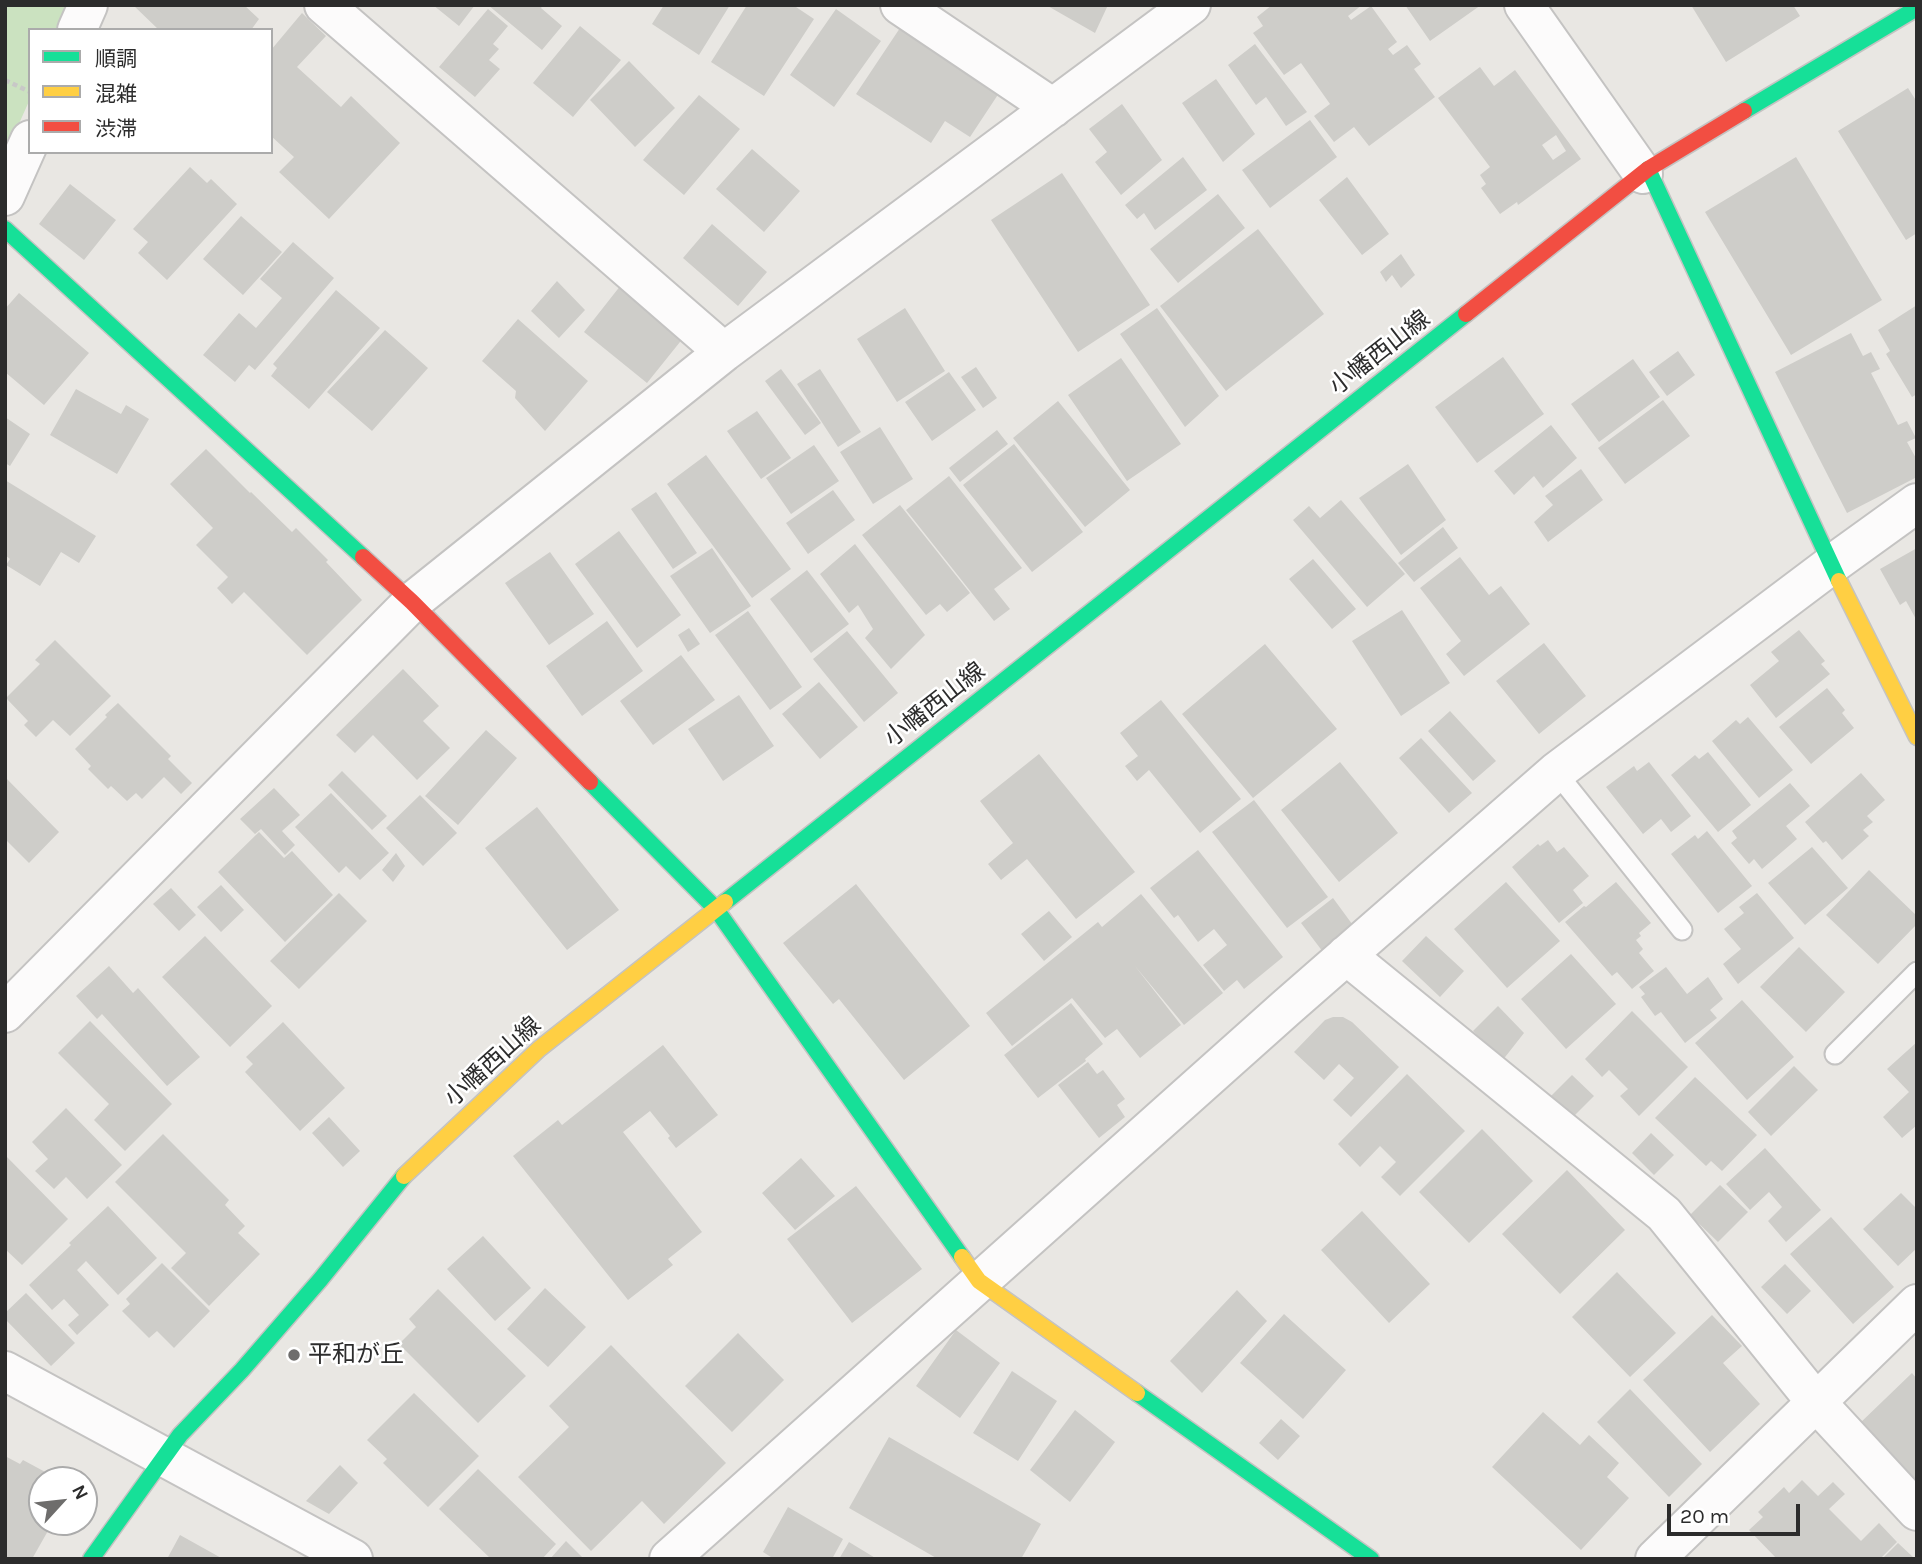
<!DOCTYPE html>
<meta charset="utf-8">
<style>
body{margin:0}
#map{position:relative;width:1922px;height:1564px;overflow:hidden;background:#e9e7e3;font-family:Karla,"Noto Sans JP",sans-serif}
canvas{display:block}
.frame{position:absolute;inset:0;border:7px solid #2c2c2c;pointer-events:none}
.legend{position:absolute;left:28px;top:28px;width:245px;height:126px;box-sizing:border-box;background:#fff;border:2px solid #ababab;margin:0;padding:9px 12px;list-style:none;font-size:21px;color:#2c2c2c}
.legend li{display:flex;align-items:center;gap:14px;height:35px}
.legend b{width:35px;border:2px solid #ababab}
.north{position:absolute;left:28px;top:1466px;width:70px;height:70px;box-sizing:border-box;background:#fff;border:2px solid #ababab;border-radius:50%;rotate:63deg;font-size:19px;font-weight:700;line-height:28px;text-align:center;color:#2c2c2c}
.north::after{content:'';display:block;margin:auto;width:24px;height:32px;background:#6e6d6c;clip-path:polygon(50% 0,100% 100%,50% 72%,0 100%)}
.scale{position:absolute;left:1667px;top:1504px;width:133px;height:32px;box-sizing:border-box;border:4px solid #2c2c2c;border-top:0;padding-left:9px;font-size:21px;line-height:24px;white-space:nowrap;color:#2c2c2c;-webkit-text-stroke:5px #fff;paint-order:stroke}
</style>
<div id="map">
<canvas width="1922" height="1564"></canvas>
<div class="frame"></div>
<ul class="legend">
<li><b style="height:9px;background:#16e098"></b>順調</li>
<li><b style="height:9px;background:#ffcf43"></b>混雑</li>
<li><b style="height:9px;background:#f24e42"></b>渋滞</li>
</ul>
<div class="north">N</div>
<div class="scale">20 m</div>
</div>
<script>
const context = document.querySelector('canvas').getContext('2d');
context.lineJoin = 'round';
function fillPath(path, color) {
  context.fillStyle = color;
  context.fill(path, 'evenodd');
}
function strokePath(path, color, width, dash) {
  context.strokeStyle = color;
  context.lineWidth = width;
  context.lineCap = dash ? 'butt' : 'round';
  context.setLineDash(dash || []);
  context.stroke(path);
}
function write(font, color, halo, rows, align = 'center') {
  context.font = font + ' Karla,"Noto Sans JP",sans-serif';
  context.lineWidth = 5;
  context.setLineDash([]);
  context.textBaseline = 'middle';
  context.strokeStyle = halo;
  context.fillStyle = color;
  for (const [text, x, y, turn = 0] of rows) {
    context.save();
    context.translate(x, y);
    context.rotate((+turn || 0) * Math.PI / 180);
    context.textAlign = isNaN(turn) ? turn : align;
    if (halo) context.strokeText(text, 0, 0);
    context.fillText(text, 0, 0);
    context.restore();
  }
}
const green = new Path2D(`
 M5,5h66l-11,25h-30v69l-25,56z`);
const building = new Path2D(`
 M133,5h111l15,14 -8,11h-92z
 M433,5h42l-16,21z
 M488,5h55l-2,3 21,18 -20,24z
 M664,5h66l-31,50 -47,-31z
 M747,5h46l21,14 -50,77 -53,-34z
 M1046,5h62l-13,28z
 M1272,5h90l-14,11 3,4 20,-14 26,36 -9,7 5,6 14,-10 14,19 -7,5 21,28 -66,49 -15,-19 -20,15 -20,-26 16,-12 -29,-41 -17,12 -31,-42 10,-7 -6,-9z
 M1405,5h76l-51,36z
 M1691,5h102l7,11 -74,46z
 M488,9l20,17 -15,18 6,5 -10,11 11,9 -25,28 -36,-30z
 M836,9l45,32 -47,66 -44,-32z
 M302,13l24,23 -29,31 44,40 10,-11 49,47 -71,76 -50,-47 15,-15 -23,-21v-86z
 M902,25l99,65 -31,47 -25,-16 -14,22 -75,-49z
 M580,26l41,34 -48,57 -40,-34z
 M1255,44l52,68 -21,14 -20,-29 -10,8 -28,-40z
 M629,61l46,47 -40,39 -45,-47z
 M1480,67l14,19 21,-16 66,89 -63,46 -1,-3 -17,12 -19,-26 5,-4 -6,-9 10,-8 -52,-69zM1556,135l10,16 -13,9 -11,-15z
 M1216,79l39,55 -32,28 -41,-59z
 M1908,88l9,14v131l-11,7 -68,-109z
 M699,95l41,34 -56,66 -41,-35z
 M1122,104l40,56 -41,35 -26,-33 12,-10 -18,-23z
 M1310,120l27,37 -67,51 -28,-38z
 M752,149l48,42 -36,41 -48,-43z
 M1183,157l24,33 -52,40 -11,-17 -7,6 -12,-14z
 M1796,157l86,143 -91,55 -86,-143z
 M190,167l17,16 4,-4 26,25 -70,76 -29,-27 10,-11 -15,-13z
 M1062,173l88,132 -72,47 -87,-132z
 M1347,177l42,57 -27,21 -43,-55z
 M70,184l46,36 -32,40 -45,-36z
 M1218,194l27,34 -67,55 -28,-34z
 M241,216l41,36 -39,43 -40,-36z
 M712,224l55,48 -29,34 -55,-48z
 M1258,229l66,85 -98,77 -66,-85z
 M293,242l41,36 -79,92 -6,-5 -14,17 -32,-27 36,-42 17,15 26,-30 -22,-19z
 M1401,254l14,21 -14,13 -9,-13 -6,7 -6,-10z
 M557,281l28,29 -26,28 -28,-27z
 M621,285l63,52 -37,46 -63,-51z
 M336,290l44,38 -71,81 -38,-33 6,-8 -4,-4z
 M19,293l70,60 -45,52 -39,-33v-63z
 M1917,305v89l-5,3 -26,-43 4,-3 -12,-21z
 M905,308l40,63 -48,31 -40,-63z
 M1157,308l62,88 -34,31 -65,-93z
 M518,319l70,62 -43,50 -30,-33 1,-7 -34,-30z
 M385,330l43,38 -56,63 -45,-39z
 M1851,333l12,23 8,-4 9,17 -9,4 27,52 9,-4 9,17 -9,4 10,18v17l-70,36 -72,-141z
 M1678,351l17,24 -28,21 -18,-24z
 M1503,357l41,57 -67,49 -42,-56z
 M1121,358l60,86 -54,37 -59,-86z
 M1633,359l27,38 -61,45 -28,-38z
 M976,367l21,31 -14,10 -22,-31z
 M781,369l40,54 -16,12 -40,-54z
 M820,369l41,63 -23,15 -41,-63z
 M949,372l27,38 -44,31 -27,-39z
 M76,389l45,25 5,-9 23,14 -32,55 -67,-39z
 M1663,400l27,36 -65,48 -27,-36z
 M1058,401l72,89 -45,37 -72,-89z
 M757,411l34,47 -30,21 -34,-48z
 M5,417l25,17 -20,32 -5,-3z
 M1551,425l26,33 -34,30 -9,-12 -20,19 -20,-24z
 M880,427l33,52 -40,25 -33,-52z
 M997,430l11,14 -48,38 -11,-14z
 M1014,444l69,88 -51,40 -69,-87z
 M814,445l25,36 -48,33 -25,-36z
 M206,449l44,44 1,-1 41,40 4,-4 32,32 -2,2 36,38 -55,55 -63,-63 -12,12 -15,-16 11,-11 -32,-32 17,-17 -43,-44z
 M706,455l85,114 -39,29 -85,-114z
 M1408,464l38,56 -45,35 -42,-57z
 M1581,469l22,31 -55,42 -14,-20 19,-17 -8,-9z
 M949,476l73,92 -28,21 16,20 -16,12 -88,-111z
 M5,480l91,56 -17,27 -18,-11 -21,34 -34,-21 4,-6 -5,-4z
 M833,490l22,30 -47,34 -22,-31z
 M656,492l41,61 -24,16 -42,-60z
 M1341,500l64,74 -38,33 -74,-87 16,-14 11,12z
 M900,505l70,88 -23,19 -7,-8 -14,11 -64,-80z
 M1443,527l15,21 -44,34 -16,-19z
 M619,531l62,84 -44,33 -62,-84z
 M855,544l70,91 -34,34 -26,-31 8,-9 -15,-24 -9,8 -29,-39z
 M712,548l39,58 -41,27 -40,-57z
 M1917,548v73l-11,-20 -6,4 -20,-36z
 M550,552l44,62 -45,31 -44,-62z
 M1460,557l29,38 12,-9 29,38 -66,52 -18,-22 15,-13 -41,-53z
 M1313,559l43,50 -24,20 -43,-50z
 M807,570l42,54 -38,29 -41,-54z
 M1402,610l48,73 -49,33 -49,-75z
 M748,611l54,76 -32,23 -55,-75z
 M607,621l36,50 -61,45 -36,-50z
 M689,628l11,16 -12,8 -10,-17z
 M1799,630l26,31 -4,3 9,10 -54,44 -26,-33 29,-24 -8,-9z
 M847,631l51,62 -34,29 -51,-63z
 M55,640l56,56 -41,40 -17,-16 -17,17 -12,-12 4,-4 -22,-23 34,-34 -5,-4z
 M1544,643l42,53 -47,38 -43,-53z
 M1265,644l72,85 -84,69 -71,-84z
 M681,655l34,45 -62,45 -33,-44z
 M403,669l36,37 -16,15 27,27 -33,32 -44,-45 -18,18 -19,-18z
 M819,682l39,45 -38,32 -38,-45z
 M1827,688l18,22 -3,3 12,15 -43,36 -32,-37z
 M739,695l35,51 -51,35 -35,-52z
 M1161,700l80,99 -41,34 -51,-63 -12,11 -12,-15 13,-10 -18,-23z
 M118,703l53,53 -3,3 24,24 -11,11 -17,-17 -22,22 -6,-6 -9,8 -16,-15 -3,3 -20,-20 3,-3 -16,-17 32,-32 -2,-2z
 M1450,711l46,50 -23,20 -45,-50z
 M1748,717l45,53 -34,28 -47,-57 24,-21 4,4z
 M486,730l31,28 -59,67 -33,-29z
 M1421,738l51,55 -23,20 -50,-55z
 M1708,752l43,53 -33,27 -47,-57 24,-20 4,4z
 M1039,754l96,118 -59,47 -49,-60 -26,21 -13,-16 25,-21 -33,-42z
 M1340,762l58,71 -59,49 -58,-72z
 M1649,762l42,54 -20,16 -10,-13 -18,15 -37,-47 28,-21 3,5z
 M342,771l45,45 -15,14 -44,-45z
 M1861,773l24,27 -18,16 6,6 -10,8 6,6 -27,24 -16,-19 -3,2 -18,-21z
 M5,777l54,55 -30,31 -24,-24z
 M1790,783l20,23 -24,20 11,13 -35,30 -8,-10 -5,5 -18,-21 6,-5 -5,-7z
 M274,788l26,27 -18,16 13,14 -10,10 -24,-26 -6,5 -15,-15z
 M331,793l58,60 -29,27 -14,-14 -7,7 -44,-46z
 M420,795l37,38 -34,33 -37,-38z
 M1254,800l74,97 -41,31 -75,-96z
 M537,807l82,103 -52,40 -82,-102z
 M1707,831l45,55 -34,27 -47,-59 24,-19 3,4z
 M259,832l25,26 8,-7 41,44 -48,47 -67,-70z
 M1548,840l9,12 7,-5 25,29 -16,14 10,13 -24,20 -47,-56 26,-23 2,2z
 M1812,847l36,41 -43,37 -37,-42z
 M1198,850l85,107 -39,32 -7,-9 -13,11 -21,-26 24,-20 -13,-16 -16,13 -20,-27 -4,3 -24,-30z
 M396,853l9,13 -12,16 -11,-12z
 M1869,870l48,46v8l-39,40 -52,-49z
 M1506,882l54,59 -53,47 -53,-59z
 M1616,882l35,41 -12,10 2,3 -5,4 7,9 -4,4 15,18 -22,18 -15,-17 -5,4 -47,-54 19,-16 2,1z
 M856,884l114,142 -66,54 -65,-81 -6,5 -50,-61z
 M221,885l23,25 -23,22 -24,-25z
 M171,888l25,27 -17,16 -26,-27z
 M339,893l28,28 -68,68 -29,-28z
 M1757,893l37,45 -56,46 -15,-20 18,-15 -17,-20 20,-16 -5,-6z
 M1141,894l82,99 -39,32 -49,-59 46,59 -41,33 -23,-29 -12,9 -33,-40 -60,48 -26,-33 112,-91 4,5z
 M1333,898l22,30 -32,24 -22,-29z
 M1049,911l23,26 -28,24 -23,-27z
 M205,936l67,70 -42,41 -68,-70z
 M1426,936l38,35 -24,26 -38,-36z
 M1799,947l46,45 -39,40 -46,-45z
 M1571,954l45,50 -50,45 -45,-50z
 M109,966l24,27 5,-5 62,69 -33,29 -65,-72 -5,5 -21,-23z
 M1666,967l21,27 21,-17 15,22 -13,11 7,8 -32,25 -24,-31 -6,4 -14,-19 4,-3 -6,-7z
 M1742,1000l52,57 -47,43 -52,-57z
 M1071,1003l32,41 -18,15 1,2 -48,37 -34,-43z
 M1498,1006l26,27 -22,28 -29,-30z
 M1632,1011l56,56 -49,49 -19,-20 8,-7 -19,-19 -7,7 -17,-18z
 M1333,1017h10l9,5 47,45 -48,50 -18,-17 21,-22 -15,-14 -15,16 -30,-28 31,-32z
 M90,1021l82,83 -47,47 -31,-31 15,-16 -51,-51z
 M283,1022l62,66 -45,43 -55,-59 8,-8 -7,-7z
 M1917,1042v83l-15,13 -19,-21 26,-25 -22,-23z
 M663,1045l55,70 -42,33 -8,-10 2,-2 -20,-25 -27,21 79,100 -34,27 5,6 -45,35 -115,-144 45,-36 4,5z
 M1088,1062l9,12 6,-4 22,29 -8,6 8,12 -26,21 -41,-53z
 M1794,1066l24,24 -47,46 -23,-24z
 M1407,1074l58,57 -65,65 -19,-19 15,-15 -16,-16 -20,21 -22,-23z
 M1572,1075l22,21 -25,25 -21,-22z
 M1695,1077l62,58 -35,36 -11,-10 -5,5 -51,-48z
 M66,1108l56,57 -35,34 -21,-22 -12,12 -19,-18 13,-12 -16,-17z
 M329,1117l31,34 -17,16 -31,-34z
 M1482,1129l51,52 -64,62 -50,-51z
 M1651,1133l23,22 -20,20 -22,-22z
 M163,1134l66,66 -4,5 20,21 -7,7 22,21 -51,52 -38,-38 15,-15 -71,-71z
 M1765,1148l56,62 -35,32 -18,-21 14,-14 -13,-15 -19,18 -24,-26z
 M5,1155l63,64 -46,46 -17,-16z
 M801,1158l34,38 -40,34 -33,-37z
 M1567,1170l58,60 -65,64 -58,-60z
 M1720,1185l28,27 -30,30 -28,-27z
 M856,1186l66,83 -70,54 -65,-84z
 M1901,1193l16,16v39l-19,18 -35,-37z
 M108,1206l49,52 -39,37 -32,-34 -9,9 32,35 -32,30 -9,-10 11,-10 -15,-16 -12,11 -23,-25 42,-40 -2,-2z
 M1362,1211l68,73 -41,39 -68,-73z
 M1831,1217l63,70 -41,37 -63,-70z
 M483,1236l48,52 -36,33 -48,-52z
 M162,1263l48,48 -36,37 -17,-17 -8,7 -27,-27 8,-7 -4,-5z
 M1785,1264l26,27 -24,23 -26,-27z
 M1617,1272l59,61 -46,44 -58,-60z
 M545,1288l41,39 -38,40 -41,-38z
 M438,1289l88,87 -48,47 -79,-79 17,-17 -7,-8z
 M1237,1290l30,31 -65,72 -32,-32z
 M26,1293l49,50 -24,23 -46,-47v-6z
 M1284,1314l62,56 -43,49 -63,-56z
 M1712,1315l30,31 -19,17 37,41 -50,48 -67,-72z
 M956,1330l44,33 -40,55 -44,-32z
 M738,1333l46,47 -52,52 -47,-46z
 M611,1345l115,118 -62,61 -22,-23 -51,50 -73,-74 51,-50 -20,-21z
 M1012,1371l45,30 -39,60 -45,-28z
 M1912,1373l5,6v109l-59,-63z
 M1630,1389l72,75 -33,33 -72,-75z
 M414,1393l65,63 -51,51 -45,-44 4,-4 -20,-19z
 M1075,1410l40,32 -45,60 -40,-32z
 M1543,1412l37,33 9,-10 30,28 -12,14 22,21 -48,52 -89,-83z
 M1281,1419l19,17 -22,24 -19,-17z
 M889,1437l152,87 -20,35h-83l-89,-51z
 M5,1456l15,8 3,-4 26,14 -3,4 4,2h-8v42h11l-21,37h-27z
 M340,1465l18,18 -29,31 -23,-13z
 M478,1469l78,75 -14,15h-51l-52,-50z
 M1802,1480l16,16 15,-14 12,12 -16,15 32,32 18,-18 18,19 -17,17h-103l-28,-29 14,-13 -5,-5 26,-25 5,6z
 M788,1507l55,32 -11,20h-58l-11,-7z
 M180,1535l43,24h-56z
 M566,1541l18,18h-34z
 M849,1542l28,17h-38z
 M1898,1543l15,14 -2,2h-29z`);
const path = new Path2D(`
 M5,80l25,12`);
const lane = new Path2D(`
 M1556,772l126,158
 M1835,1054l82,-82`);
const street = new Path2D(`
 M324,5l400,347
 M900,5l153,103
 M1524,5l119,169
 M77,30l11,-25
 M5,196l25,-56
 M1346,955l318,259 152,188 101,109
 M5,1013l407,-411 312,-250 467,-347
 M5,1371l348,188
 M669,1559l617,-551 270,-236 275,-207 86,-62
 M1655,1559l262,-255`);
const fast = new Path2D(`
 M1744,111l173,-103
 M1648,169l191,412
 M5,229l358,328
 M590,782l126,127 246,348
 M725,902l741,-588
 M1137,1393l234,166
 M91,1559l89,-124 62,-65 78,-90 84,-104`);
const slow = new Path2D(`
 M1839,581l78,156
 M404,1176l135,-127 186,-147
 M962,1257l17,24 158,112`);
const jam = new Path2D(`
 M1466,314l182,-145 96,-58
 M363,557l49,45 178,180`);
const markers = [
 [294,1355,7,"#6e6d6c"]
];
const streetNames = [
 ["小幡西山線",1380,353,-38],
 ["小幡西山線",935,705,-38],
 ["小幡西山線",493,1062,-42]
];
const poiNames = [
 ["平和が丘",308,1355]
];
fillPath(green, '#cbe2c0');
fillPath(building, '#cecdc9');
strokePath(lane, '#c4c3c2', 23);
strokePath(street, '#c4c3c2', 42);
strokePath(fast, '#c4c3c2', 19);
strokePath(slow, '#c4c3c2', 19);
strokePath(jam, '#c4c3c2', 19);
strokePath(path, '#c8c8c7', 4.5, [5, 3.5]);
strokePath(lane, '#fcfbfb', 19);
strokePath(street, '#fcfbfb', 38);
strokePath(fast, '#16e098', 16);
strokePath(slow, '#ffcf43', 16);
strokePath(jam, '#f24e42', 16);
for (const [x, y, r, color] of markers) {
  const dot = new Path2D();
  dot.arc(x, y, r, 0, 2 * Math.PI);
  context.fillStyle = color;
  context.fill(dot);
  strokePath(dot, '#fff', 2.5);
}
write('24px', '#2c2c2c', '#fff', streetNames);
write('24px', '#2c2c2c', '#fff', poiNames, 'left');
</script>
